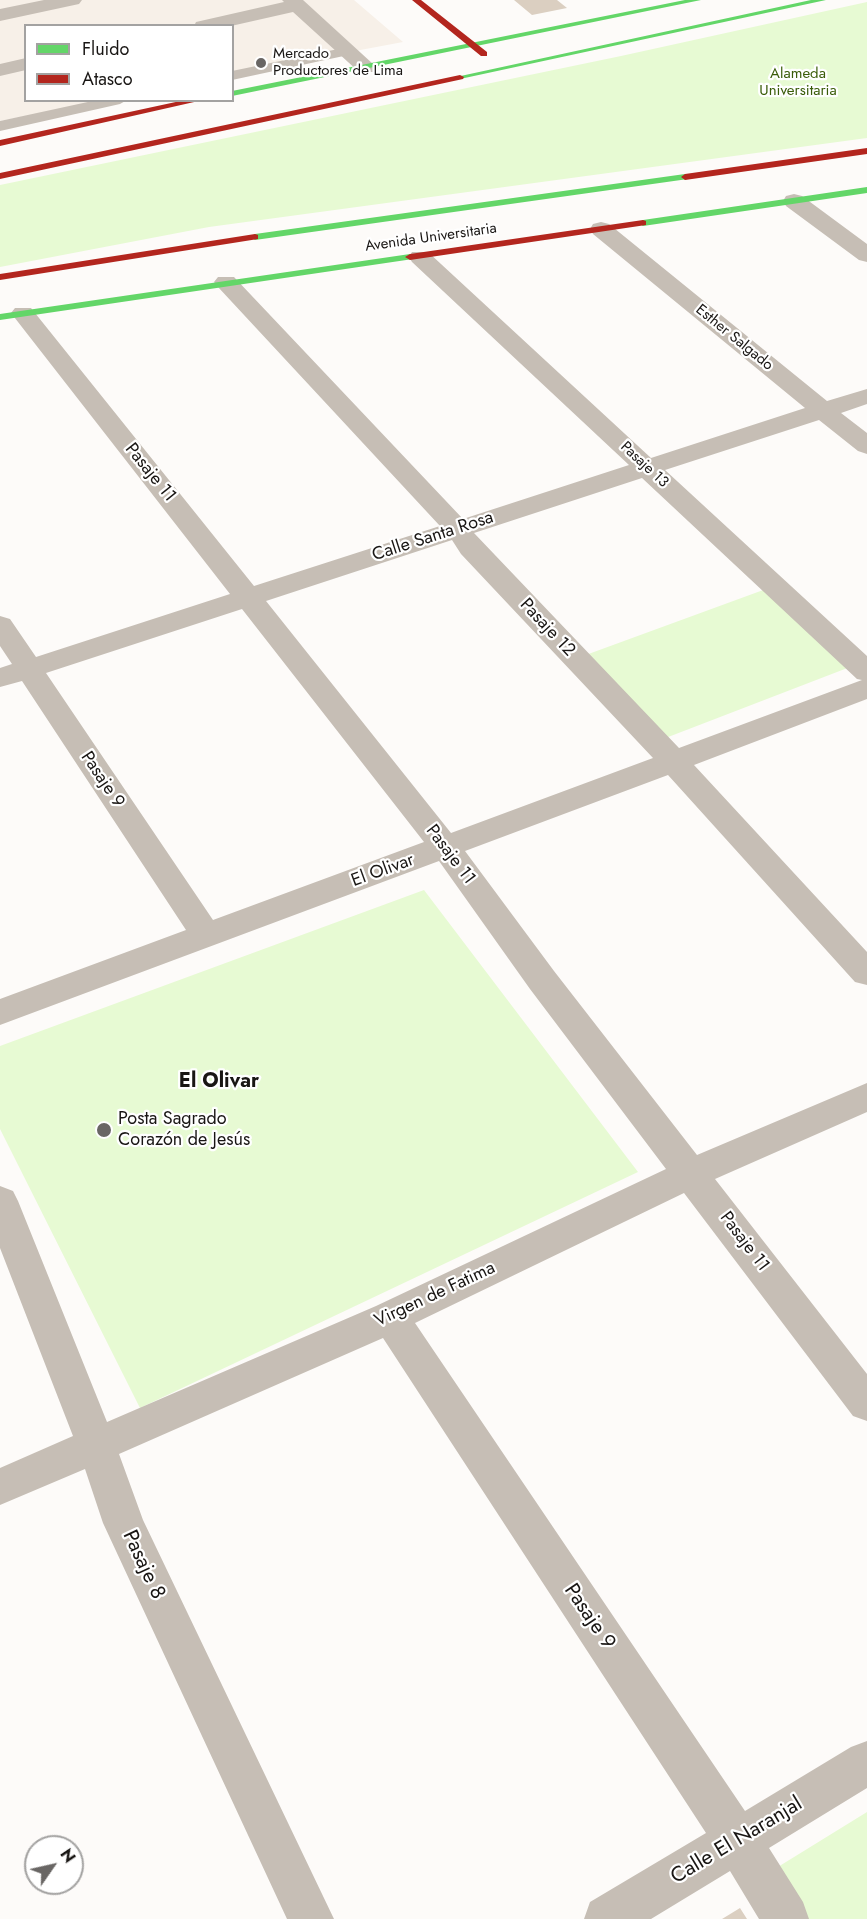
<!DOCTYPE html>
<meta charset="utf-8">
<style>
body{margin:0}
#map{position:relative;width:867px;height:1919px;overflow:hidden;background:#fdfbf9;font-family:Jost,sans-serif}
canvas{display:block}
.legend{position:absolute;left:24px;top:24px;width:210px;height:78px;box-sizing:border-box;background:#fff;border:2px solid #a3a2a1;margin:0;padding:8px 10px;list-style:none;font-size:18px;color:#191614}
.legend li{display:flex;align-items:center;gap:12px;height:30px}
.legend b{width:30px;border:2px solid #a3a2a1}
.north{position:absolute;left:24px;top:1835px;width:60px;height:60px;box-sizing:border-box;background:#fff;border:2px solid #a3a2a1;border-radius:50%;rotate:56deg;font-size:16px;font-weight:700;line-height:24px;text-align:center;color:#191614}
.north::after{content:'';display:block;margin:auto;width:21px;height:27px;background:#696664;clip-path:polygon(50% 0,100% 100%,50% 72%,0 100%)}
</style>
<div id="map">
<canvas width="867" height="1919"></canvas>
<ul class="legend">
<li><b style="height:8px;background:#63d668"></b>Fluido</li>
<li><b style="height:8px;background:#b3261e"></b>Atasco</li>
</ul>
<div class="north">N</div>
</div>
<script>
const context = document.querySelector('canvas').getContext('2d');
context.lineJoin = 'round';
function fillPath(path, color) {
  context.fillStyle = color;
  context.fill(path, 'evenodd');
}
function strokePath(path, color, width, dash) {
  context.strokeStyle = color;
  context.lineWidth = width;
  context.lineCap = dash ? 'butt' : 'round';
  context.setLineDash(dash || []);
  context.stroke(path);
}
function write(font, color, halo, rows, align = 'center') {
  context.font = font + ' Jost,sans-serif';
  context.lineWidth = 4.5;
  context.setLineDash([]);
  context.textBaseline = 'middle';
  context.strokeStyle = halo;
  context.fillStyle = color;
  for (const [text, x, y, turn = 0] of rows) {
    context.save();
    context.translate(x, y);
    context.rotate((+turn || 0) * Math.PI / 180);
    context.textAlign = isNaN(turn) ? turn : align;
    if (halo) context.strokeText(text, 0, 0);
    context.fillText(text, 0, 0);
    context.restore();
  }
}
const built = new Path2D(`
 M0,0h354l49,42 -170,32 -1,-48h-206v74l76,1 -102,20z`);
const green = new Path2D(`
 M867,2v136l-658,89 -209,40v-82l621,-129z
 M766,589l84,78 -187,72 -80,-83z
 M424,890l214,282 -498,236 -140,-279v-83z
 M867,1812v107h-62l-32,-49z`);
const building = new Path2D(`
 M514,0h43l10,8 -35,7z
 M740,1908l7,11h-25z`);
const lane = new Path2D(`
 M348,47l5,1 2,3 -2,3 -121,26v-9z
 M97,100h30l-7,4 -120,27v-10z`);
const street = new Path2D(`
 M44,0h38l-3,4 -79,17v-12z
 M282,0h21l70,64 3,4 -3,4h-14l-66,-60 -62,14h-37l2,-4 88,-20z
 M26,58v12l-26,6v-12z
 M794,194l8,2 65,48v18l-8,-2 -73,-54 -3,-5 3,-5z
 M601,222l8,2 218,177 40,-12v15l-26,9 26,20v21l-9,-3 -39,-31 -154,50 202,186v43l-173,66 173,187v33l-12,-3 -187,-207 -203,76 89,120 143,184 170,-72v29l-152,67 152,195v47l-14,-5 -169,-223 -269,130 330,488 106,-64 16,-6v47l-98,60 34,54 6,17h-50l-29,-48 -79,48h-67l6,-17 116,-69 -323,-495 -264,116 24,66 191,399h-47l-184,-396 -18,-54 -85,36v-37l73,-32 -73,-188v-62l13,5 5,10 89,221 269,-116 290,-137 -136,-180 -91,-128 -439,164v-26l186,-69 -164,-249 -22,6v-19l12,-4 -12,-18v-30l10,3 26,38 194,-63 -219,-281 4,-5h16l223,278 186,-60 -222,-239 -4,-5 4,-5h16l229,242 166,-54 -217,-203 -3,-5 3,-5h16l223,206 154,-50 -212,-174 -3,-5 3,-5zM642,478l215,201 5,1 -183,68 -205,-215zM452,540l9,14 192,204 -202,75 -185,-232zM242,609l182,233 -211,78 -167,-247z`);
const fast = new Path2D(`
 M685,0h16l-469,96v-5z
 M811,0h15l-366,79 -4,-2z
 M685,174l3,1v4l-433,61 -5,-3 5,-3z
 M867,187v6l-224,33 -5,-3 5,-3z
 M410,254l3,1v4l-413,61v-6z`);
const jam = new Path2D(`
 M412,0h9l66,52v4h-6z
 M460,75l4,2 -1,2 -463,100v-6z
 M185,100h18l-203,46v-6z
 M867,148v6l-182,26 -4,-3 4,-3z
 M643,220l3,1v4l-236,35 -5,-3 5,-3z
 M255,234l3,1v4l-258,41v-6z`);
const markers = [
 [261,63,6,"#696664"],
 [104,1130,8,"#696664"]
];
const farPoinames = [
 ["Mercado",273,54],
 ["Productores de Lima",273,71]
];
const farParknames = [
 ["Alameda",798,74],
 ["Universitaria",798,91]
];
const farStreetnames = [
 ["Avenida Universitaria",431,238,-8],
 ["Esther Salgado",734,338,39],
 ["Pasaje 13",644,465,43]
];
const streetNames = [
 ["Pasaje 11",150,473,51],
 ["Calle Santa Rosa",433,537,-18],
 ["Pasaje 12",547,628,47],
 ["Pasaje 9",102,780,56],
 ["Pasaje 11",450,855,53],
 ["El Olivar",383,871,-20],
 ["Pasaje 11",744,1242,53],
 ["Virgen de Fatima",435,1295,-25]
];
const poiNames = [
 ["Posta Sagrado",118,1120],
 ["Corazón de Jesús",118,1141]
];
const neighbourhoodNames = [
 ["El Olivar",219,1082]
];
const nearStreetnames = [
 ["Pasaje 8",143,1565,65],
 ["Pasaje 9",589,1617,56],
 ["Calle El Naranjal",737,1841,-31]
];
fillPath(built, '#f7f0e8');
fillPath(green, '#e7fad3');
fillPath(building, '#dbcfc1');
fillPath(lane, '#c6beb5');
fillPath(street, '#c6beb5');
fillPath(fast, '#63d668');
fillPath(jam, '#b3261e');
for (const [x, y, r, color] of markers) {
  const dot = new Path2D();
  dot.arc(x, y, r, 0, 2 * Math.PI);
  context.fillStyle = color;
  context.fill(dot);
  strokePath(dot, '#fff', 2);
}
write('15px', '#191614', '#fff', farPoinames, 'left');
write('15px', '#3a5c09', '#fff', farParknames);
write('15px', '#191614', '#fff', farStreetnames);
write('18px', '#191614', '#fff', streetNames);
write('18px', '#191614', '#fff', poiNames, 'left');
write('bold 20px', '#191614', '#fff', neighbourhoodNames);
write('21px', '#191614', '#fff', nearStreetnames);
</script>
